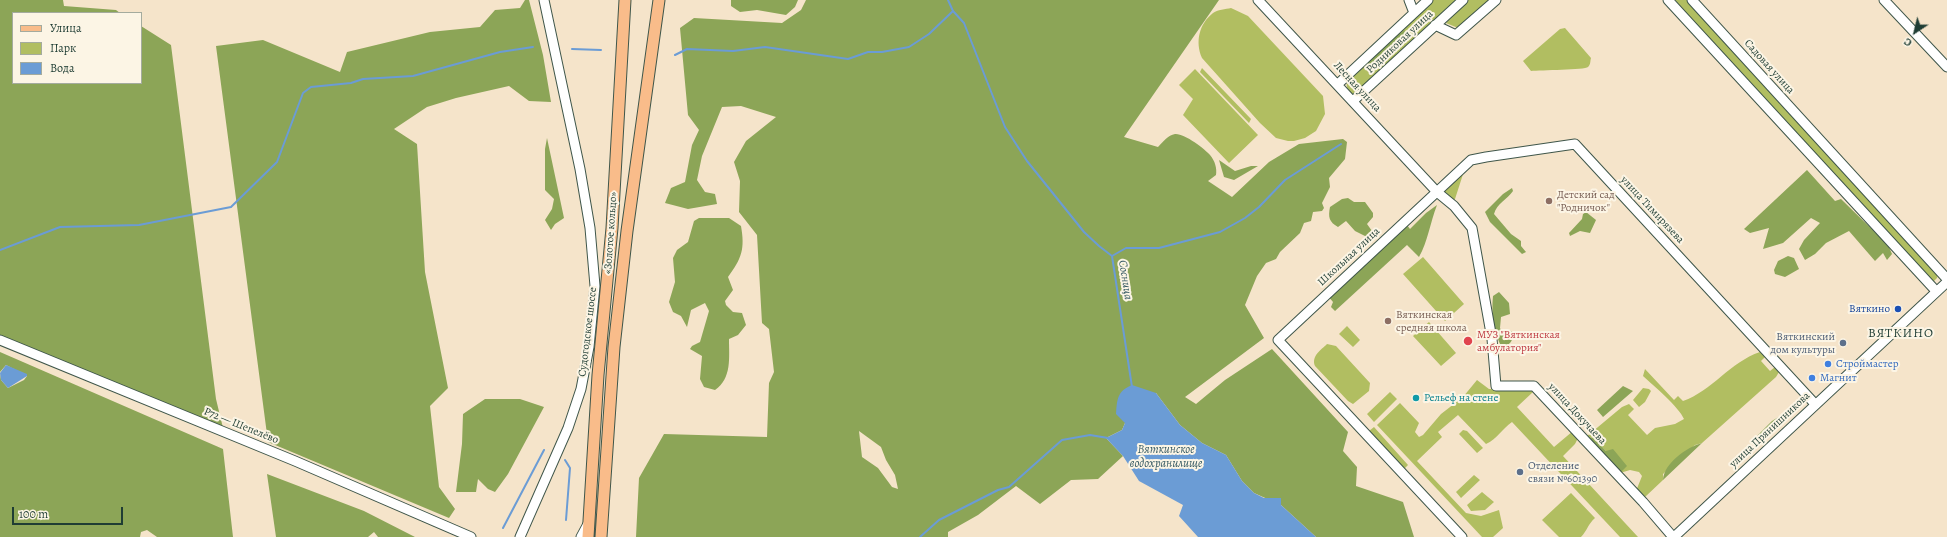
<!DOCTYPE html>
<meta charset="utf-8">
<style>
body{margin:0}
#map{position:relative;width:1947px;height:537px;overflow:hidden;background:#f5e4ca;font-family:Alegreya,serif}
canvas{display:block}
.legend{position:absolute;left:12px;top:12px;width:130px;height:72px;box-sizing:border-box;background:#fcf5e5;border:1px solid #a4ab9e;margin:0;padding:5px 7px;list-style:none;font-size:12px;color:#1f3d34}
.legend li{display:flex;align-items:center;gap:8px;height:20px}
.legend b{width:20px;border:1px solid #a4ab9e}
.north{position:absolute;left:1895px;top:12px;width:40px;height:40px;-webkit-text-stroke:3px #fcf5e5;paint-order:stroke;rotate:215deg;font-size:11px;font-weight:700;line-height:16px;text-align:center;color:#1f3d34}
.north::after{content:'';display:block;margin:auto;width:14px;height:18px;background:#1f3d34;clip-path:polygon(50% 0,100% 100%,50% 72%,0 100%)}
.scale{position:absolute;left:12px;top:507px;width:111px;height:18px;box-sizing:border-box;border:2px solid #1f3d34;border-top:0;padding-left:5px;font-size:12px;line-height:14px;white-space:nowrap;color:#1f3d34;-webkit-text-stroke:3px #fcf5e5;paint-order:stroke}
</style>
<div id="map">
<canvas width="1947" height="537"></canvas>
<ul class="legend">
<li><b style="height:5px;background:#f9bc8a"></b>Улица</li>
<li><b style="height:11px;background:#b1be61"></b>Парк</li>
<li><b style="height:11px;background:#6b9cd5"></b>Вода</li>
</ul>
<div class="north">С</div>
<div class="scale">100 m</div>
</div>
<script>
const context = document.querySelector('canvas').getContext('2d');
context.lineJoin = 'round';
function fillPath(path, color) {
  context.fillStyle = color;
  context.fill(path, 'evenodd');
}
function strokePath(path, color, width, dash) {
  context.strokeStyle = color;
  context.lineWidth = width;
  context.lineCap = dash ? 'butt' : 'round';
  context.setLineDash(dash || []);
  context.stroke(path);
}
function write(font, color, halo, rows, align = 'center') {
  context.font = font + ' Alegreya,serif';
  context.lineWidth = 4;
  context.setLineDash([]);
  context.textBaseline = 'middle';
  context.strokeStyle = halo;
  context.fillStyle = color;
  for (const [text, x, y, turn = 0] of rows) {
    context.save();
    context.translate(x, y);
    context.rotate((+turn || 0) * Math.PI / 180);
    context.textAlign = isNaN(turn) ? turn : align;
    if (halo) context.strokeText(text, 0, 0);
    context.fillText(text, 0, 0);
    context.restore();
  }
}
const green = new Path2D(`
 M1431,0h28l-101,94h-6c-7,-6 -6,-10 -3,-18z
 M1466,0h24l-32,28 -12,-5z
 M1675,0h12l251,274 -1,4 -4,4 -253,-271 1,-4z
 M1231,8l17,8 75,80 2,18 -9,17 -11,7 -11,3h-6l-12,-3 -16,-15 -58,-65c-7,-16 -3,-34 11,-45 4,-3 13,-4 18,-5z
 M1565,28l26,30c-1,3 0,6 -3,9 -3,3 -48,3 -57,4l-8,-10 37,-32z
 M1202,68l49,51 -2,4 -49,-51z
 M1195,69l63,66 -29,28 -46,-48 10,-16 -14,-14z
 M1465,168l-10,31 -2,1 -11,-8z
 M1423,257l41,47 -19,17 -42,-47z
 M1429,322l27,31 -15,13 -28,-30z
 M1347,326l13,14 -7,7 -14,-13z
 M1327,344l9,2 34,37 -1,8 -16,13 -5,-3 -33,-35c-4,-10 6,-16 12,-22z
 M1760,352l5,5 -4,4 9,10 5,-4 4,5 -3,5 -74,66 -7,2 -32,29v6l-18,17 -9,-6 6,-15 -3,-4 -9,-2 -10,3 -14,-22 -13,-14 -5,3 -2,-3 36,-30 7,-3 5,5 -6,6 19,20 8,-7 20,-4 9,-5c-5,-12 -30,-33 -41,-43l2,-7 29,31 4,-4 5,5c29,-10 47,-39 77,-49z
 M1477,380l12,9 45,2 -17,16 37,40 19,-16 5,7 -3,6 -12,12 75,81h-18l-108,-115c-10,7 -15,17 -26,22l-28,-29 -20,17 4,5 -25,24 49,52 15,3 18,-6 4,18 -10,9h-11l-105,-112 23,-22 19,20 -4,9 4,5 4,-2 18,-21 22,-17z
 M1643,388l6,1 2,2 -6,11 -6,5 -6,-7z
 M1390,392l7,7 -23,23 -7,-8z
 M1374,427l34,38 -3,3 -3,-1 -33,-36z
 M1463,430l4,1 16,17 -6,5 -18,-19z
 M1474,475l6,5 -19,18 -5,-6z
 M1482,492l12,10 -9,8 -14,1 -4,-6z
 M1571,493l24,25c-7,6 -8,13 -14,19h-22l-17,-17z`);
const forest = new Path2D(`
 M0,0h63l1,6 52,4 4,3h-107v70h128v-57l30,19 45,354 7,29 -223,-92z
 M525,0h4l14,55 8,47 -22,-1 -20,-15 -53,12 -29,9 -33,22 23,15 8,128 23,116 -18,18 9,81 16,22 -6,9 -181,-76 -52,-396 47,-6 77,32 7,-20 83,-20 50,-5 15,-17 25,-2z
 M731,0h67l-3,7 -9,8 -29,-5 -17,2 -9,-6z
 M806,0h413l-95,137 34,10c5,-5 10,-12 17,-13 9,-1 30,15 35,21 5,6 7,13 6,20l-8,6 24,16 37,-35 30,-18 44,-5 4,3 -2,17 -16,19 1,9 -8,16 2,5 -2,3 -9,1 -2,9 -7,2 -4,10 -20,19 -4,7 -10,4 -9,13 -12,29 19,33 -79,59 11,7 29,-24 47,-31 76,83 -5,19 14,16 -1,19 47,16 11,35h-98l-35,-32 -27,-12 -12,-12 -16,-26 -24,-12 -22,-18 -24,-32 -31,30 -3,7 -16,8 17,18 -25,23 -27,1 -31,24 -24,-18 -38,29 -30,17v5h-312l3,-59 25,-44 103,3 2,-54 5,-11 -5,-43 -7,-6 -5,-88 -18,-23 1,-31 -6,-19 12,-21 30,-24 -35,-11 -19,1 -20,49 -5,24 8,12 10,2 2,10 -29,5 -23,-6 6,-15 14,-6 7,-37 7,-15 -11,-15 -8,-87 14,-10 88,5 19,-13zM859,431l22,16 5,13 9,15 3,14 -6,-2 -14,-19 -16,-11z
 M1405,30l-1,12 -35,31 -5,-8 26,-24z
 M547,138l17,80 -9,6 -4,6 -6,-10 7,-11 2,-10 -9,-9v-41z
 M1219,160l16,11 16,-5h7l-24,14 -10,-3z
 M1807,170l28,31 6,-2 47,46 4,9 -5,6 -4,-7 -8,8 -26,-30 -23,12 -11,11 -10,6 -6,-11 5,-9 16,-17 -9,-5 -28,25 -20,6 6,-21 -19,5 -6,-4z
 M1512,188l1,3c-6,9 -16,12 -19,23l17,20 10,7v5l5,6 -4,2 -32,-32 -5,-10 18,-18z
 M1348,198l6,4h11l8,11v4l-6,7 5,7 -5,6 -12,-6 -9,-10 -8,6c-9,-5 -10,-10 -8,-20l12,-8z
 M1437,205c-7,18 -9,36 -18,52l-12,-12 -72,66 -4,-4 2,-5 -5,-6 79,-71 3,4 16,-16z
 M1586,212l10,8 -6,13 -10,-2 -10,5 -1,-3 13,-14 1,-5z
 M699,218h30l12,8c4,23 1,32 -13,51l5,13 -8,11 1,4 7,7 9,1 4,12 -8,10 -9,4c0,19 3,39 -14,51l-11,-3 -4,-8 2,-23 -12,-7 2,-3 8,-4 9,-31 -4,-8 -14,7 -4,17 -6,-11 -8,-4 -4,-10 6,-20 -2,-24 4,-8 11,-8 6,-21z
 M1788,256l6,2 5,11 -14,8 -10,-3 -1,-4 4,-9z
 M1499,292l10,11 1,11 -9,3 -1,11 3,6 6,-4 4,2c0,9 -2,12 -11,16 -8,-15 -11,-35 -9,-52z
 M0,352l223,97 10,88h-76l-10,-7 -6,2 -1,5h-140v-164l1,7 7,8 16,-8 3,-4 -21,-11 -6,7z
 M1623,386l10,5 -30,26 -6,-7z
 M485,399h35l24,8 -36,67 -13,18 -7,-3 -10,-10 -2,13h-20l6,-48 1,-30z
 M1780,416h3c-5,10 -14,21 -25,24l-3,-2 17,-17z
 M1593,437l13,14 7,-2 14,17 -7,7 -32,-33z
 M1702,443l-39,37c1,-17 24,-33 39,-37z
 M267,474l97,37 51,26h-37l-4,-5 -6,5h-92z`);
const water = new Path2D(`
 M6,365l21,9v2l-19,12 -7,-8 -1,-7z
 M1132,385l24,8 24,32 22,18 24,12 16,26 12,12 10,5h17v7l35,32h-118l-19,-21 4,-11 -44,-24 -16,-25 -17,-18 16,-8 3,-7 -9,-9c1,-14 1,-23 16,-29z`);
const stream = new Path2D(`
 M948,0l5,11 11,12 41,104 22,34 57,71 15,14 13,10 20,131
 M572,49l29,1
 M675,55l12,-6 46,2 32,-4 83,12 20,-7h14l27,-5 20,-13 24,-23
 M0,250l60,-23 79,-2 92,-18 46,-45 26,-69 8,-6 40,-4 12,-4 50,-3 87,-24 33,-5
 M1112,256l14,-8h33l61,-16 25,-14 14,-11 26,-27 56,-36
 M565,460l5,8 -4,52
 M503,528l41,-78
 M920,537l19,-17 59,-30 11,-3 53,-47 28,-5 18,3`);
const minor = new Path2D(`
 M1258,0l179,192 17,14 18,22 20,111 4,47h38l109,116 30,35
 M1409,0l5,13
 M1668,0l268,291
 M1692,0l255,279
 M1884,0l63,67
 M1435,25l21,10 40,-35
 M1338,84l90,-84
 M1353,101l110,-101
 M0,340l295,121 176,76
 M520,537l48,-109 13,-39 8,-42 6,-61 -5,-58 -10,-59 -36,-169
 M581,537l7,-13
 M1462,537l-184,-197 193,-180 15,-3 89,-13 240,260
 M1674,537l273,-255`);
const major = new Path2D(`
 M588,537l10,-162 14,-147 13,-228
 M601,537l13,-190 13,-116 32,-231`);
const markers = [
 [1549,201,4,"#8d6e63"],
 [1898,309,4,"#1a4fb4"],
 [1388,321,4,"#8d6e63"],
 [1468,341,5,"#e0444e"],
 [1843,343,4,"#5c6f8a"],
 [1828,364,4,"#3f7fe0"],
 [1812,378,4,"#3f7fe0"],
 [1416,398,4,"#0f9aa8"],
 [1520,472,4,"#5c6f8a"]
];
const streetNames = [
 ["Родниковая улица",1400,42,-43],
 ["Садовая улица",1769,67,48],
 ["Лесная улица",1357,87,47],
 ["улица Тимирязева",1652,210,47],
 ["«Золотое кольцо»",611,233,-86],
 ["Школьная улица",1349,257,-43],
 ["Судогодское шоссе",588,332,-83],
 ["улица Докучаева",1577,414,47],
 ["Р72 — Шепелёво",241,426,22],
 ["улица Прянишникова",1770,430,-43]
];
const educationNames = [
 ["Детский сад",1557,195],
 ["\"Родничок\"",1557,208],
 ["Вяткинская",1396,315],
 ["средняя школа",1396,328]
];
const transitNames = [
 ["Вяткино",1890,309]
];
const healthNames = [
 ["МУЗ \"Вяткинская",1477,335],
 ["амбулатория\"",1477,348]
];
const serviceNames = [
 ["Вяткинский",1835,337],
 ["дом культуры",1835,350],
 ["Отделение",1528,466,"left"],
 ["связи №601390",1528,479,"left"]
];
const shopNames = [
 ["Строймастер",1836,364],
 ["Магнит",1820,378]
];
const cultureNames = [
 ["Рельеф на стене",1424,398]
];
const waterNames = [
 ["Сосница",1125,280,81],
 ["Вяткинское",1166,450],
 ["водохранилище",1166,464]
];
const quarterNames = [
 ["ВЯТКИНО",1901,334]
];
fillPath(green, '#b1be61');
fillPath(forest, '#8ca557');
fillPath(water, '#6b9cd5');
strokePath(stream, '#6b9cd5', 2);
strokePath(minor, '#3f564a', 11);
strokePath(major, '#3f564a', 13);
strokePath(minor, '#fff', 9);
strokePath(major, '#f9bc8a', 11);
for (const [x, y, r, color] of markers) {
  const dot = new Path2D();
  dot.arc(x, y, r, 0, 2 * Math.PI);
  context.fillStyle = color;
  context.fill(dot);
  strokePath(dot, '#fcf5e5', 1.5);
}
write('11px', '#1f3d34', '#fcf5e5', streetNames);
write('11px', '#785e54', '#fcf5e5', educationNames, 'left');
write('11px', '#164399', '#fcf5e5', transitNames, 'right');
write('11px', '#be3a42', '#fcf5e5', healthNames, 'left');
write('11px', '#4e5e75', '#fcf5e5', serviceNames, 'right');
write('11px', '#366cbe', '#fcf5e5', shopNames, 'left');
write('11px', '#0d838f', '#fcf5e5', cultureNames, 'left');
write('italic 12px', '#365a64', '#fcf5e5', waterNames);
context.letterSpacing = '1px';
write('13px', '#1f3d34', '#fcf5e5', quarterNames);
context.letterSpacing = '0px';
</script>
